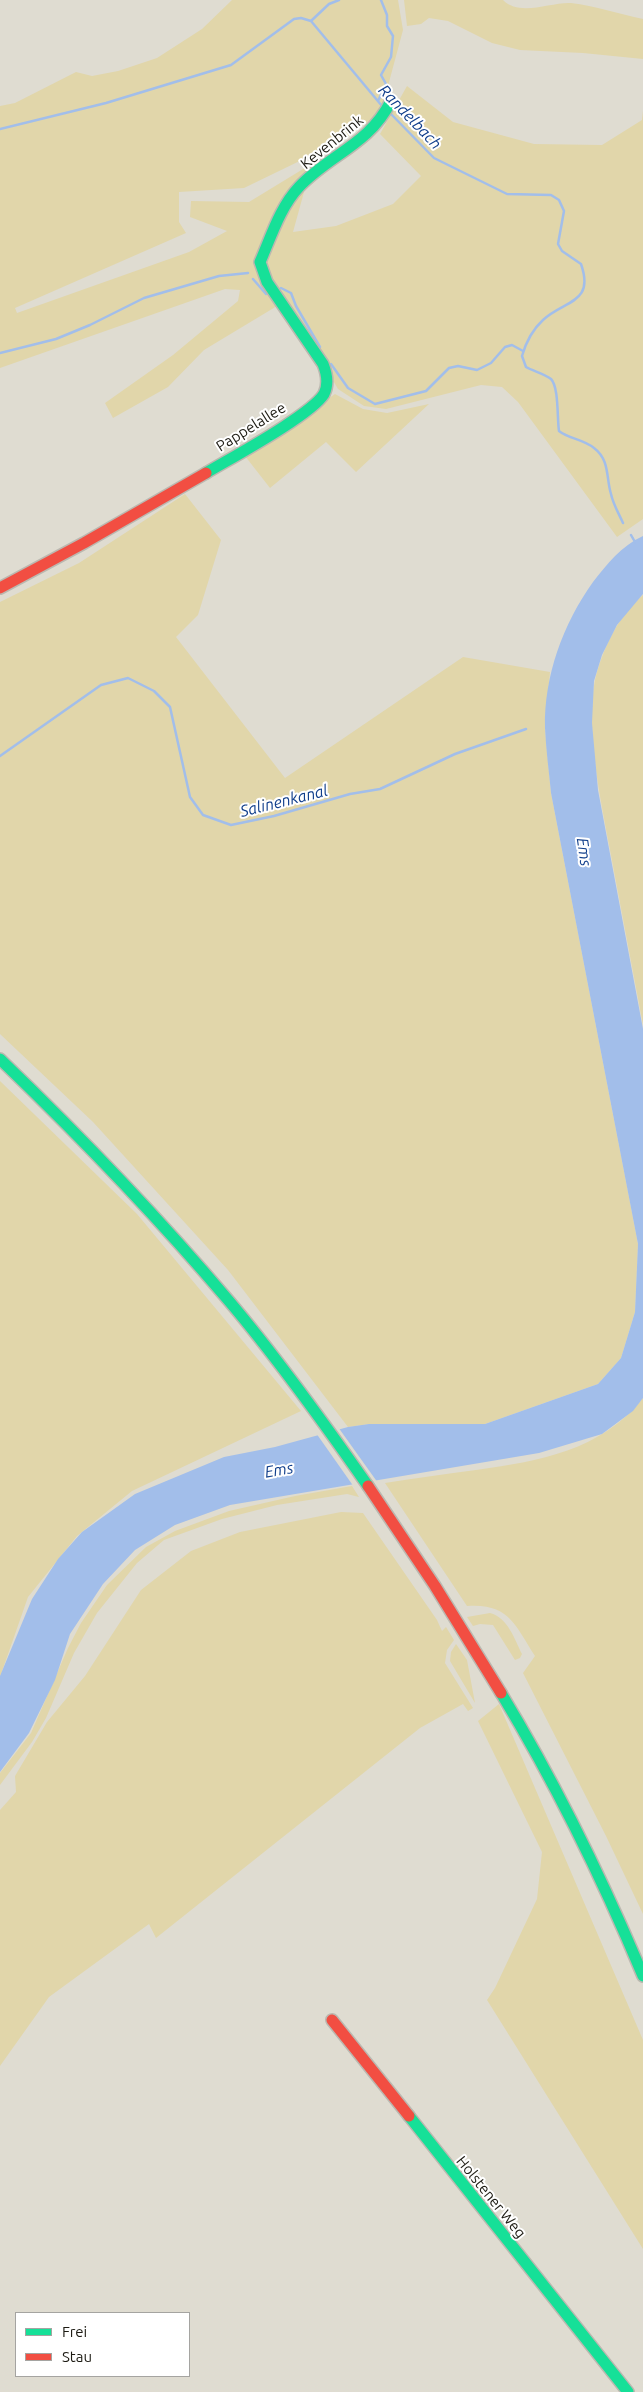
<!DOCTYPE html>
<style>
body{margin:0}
#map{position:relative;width:643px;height:2392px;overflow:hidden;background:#dfdcd1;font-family:Ubuntu,sans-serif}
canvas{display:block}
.legend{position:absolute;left:15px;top:2312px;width:175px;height:65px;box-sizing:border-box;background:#fff;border:1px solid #a5a4a1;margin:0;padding:6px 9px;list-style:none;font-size:15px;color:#1d1b13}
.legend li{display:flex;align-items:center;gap:10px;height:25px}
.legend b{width:25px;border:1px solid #a5a4a1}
</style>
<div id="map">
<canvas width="643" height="2392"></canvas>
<ul class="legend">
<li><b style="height:6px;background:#16e098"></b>Frei</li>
<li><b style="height:6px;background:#f24e42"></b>Stau</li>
</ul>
</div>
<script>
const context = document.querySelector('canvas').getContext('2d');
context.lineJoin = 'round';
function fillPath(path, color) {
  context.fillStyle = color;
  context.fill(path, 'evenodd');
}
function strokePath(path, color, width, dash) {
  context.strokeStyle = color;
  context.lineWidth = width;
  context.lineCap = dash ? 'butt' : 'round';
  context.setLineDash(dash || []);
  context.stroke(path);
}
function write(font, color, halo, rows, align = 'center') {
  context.font = font + ' Ubuntu,sans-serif';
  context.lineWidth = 4;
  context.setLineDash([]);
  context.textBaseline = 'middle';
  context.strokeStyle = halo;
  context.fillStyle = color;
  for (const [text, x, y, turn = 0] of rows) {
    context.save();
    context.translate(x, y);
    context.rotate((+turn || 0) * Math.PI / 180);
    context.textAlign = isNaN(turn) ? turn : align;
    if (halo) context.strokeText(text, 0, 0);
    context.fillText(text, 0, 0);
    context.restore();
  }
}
const green = new Path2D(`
 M232,0h166l5,30 -22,82 -38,28 -99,48 -65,4v30l7,11 -171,75 2,5 172,-61 38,-21 -37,-14 1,-16 58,1 59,-36 -4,26 -11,40 43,-6 57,-22 28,-28 -41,-42 27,-48 46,36 81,22 68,1 40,-25 1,-9v408l-26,18 -99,-135 -16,-15 -21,-2 -95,24 -22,-3 -26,-17 -55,-94 -6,11 -73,44 -36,37 -55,31 -8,-15 68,-48 65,-54 2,-11 -15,-1 -225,79v-262l15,-3 61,-31 16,4 26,-5 39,-13 45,-29z
 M404,0h99c17,17 47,2 68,3 24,3 48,11 72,16v40l-60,-6 -63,-3 -28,-7 -44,-22 -19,-3 -8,6 -14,2z
 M335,394l28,15 24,4 42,-9 -73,68 -30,-30 -56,46 -25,-32z
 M185,494l36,46 -23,75 -22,22 109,141 178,-121 87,15 -5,58 6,63 87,451 -3,68 -14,46 -23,26 -113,40h-116l-21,3 -120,-157 -135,-148 -93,-88v-432l79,-39z
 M643,595v430c-11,-58 -22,-117 -33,-175 -9,-50 -25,-120 -15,-170 7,-30 24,-66 48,-85z
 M0,1081l137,133 164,197 -169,80 -55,45 -49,61 -28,80z
 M643,1398v516l-37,-78 -83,-163 12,-17c-20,-31 -26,-53 -68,-50l-82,-123c30,-5 61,-9 91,-13 63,-9 125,-19 167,-72z
 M352,1486l7,11 -12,-3 -70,11 -55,14 -58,21 -27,23 -40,50 -23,40 -28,65 -14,24 -32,43v-12l31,-40 37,-85 13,-25 26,-38 39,-38 29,-16 54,-20 66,-15z
 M341,1512l22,1 74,107 5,11 4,-4 8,13 -7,10 -2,13 28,45 -5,3 -5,-7 -43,24 -264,210 -7,-14 -100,73 -49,69v-256l16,-18 -1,-16 32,-54 38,-46 56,-86 50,-39 49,-19z
 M490,1613c18,5 24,25 32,41l-2,4 -5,2 -22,-35 -13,-1 -7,2 -6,-9z
 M456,1644l11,16 8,43 -25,-42 1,-9z
 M499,1704l144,336v209l-156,-249 8,-12 42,-89 5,-47 -64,-131z`);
const water = new Path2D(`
 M643,536v58l-26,31 -15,30 -8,26 -2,42 6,67 45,239v369l-10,13 -31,23 -63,19 -309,52 -55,20 -40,25 -32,34 -33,50 -15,46 -26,53 -29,39v-96l32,-77 26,-40 24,-27 53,-38 89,-37 51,-10 73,-20 21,-3h116l113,-40 23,-26 14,-46 3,-68 -87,-451c-2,-21 -5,-43 -6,-65 -1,-52 18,-104 48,-146 14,-18 28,-36 50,-46z`);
const pier = new Path2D(`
 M338,1427l40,56 -24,4 -38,-54z`);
const stream = new Path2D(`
 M311,21l18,-17 10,-4
 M378,101l8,-17 -5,-9 10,-18 2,-21 -6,-10v-11l-6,-15
 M390,113l44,45 73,36 44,1 8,5 5,11 -6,33 4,7 19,13c14,40 -17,36 -38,56 -11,10 -17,22 -21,36l4,11c7,4 19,7 25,12 8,8 6,40 8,52 10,8 24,8 35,17 16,12 12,30 17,46 2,10 8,20 12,29
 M0,129l106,-26 125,-38 63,-46 7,-1 10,3 71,85
 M253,279l13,15
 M281,288l10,5 5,13 24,41
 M0,353l56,-14 34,-14 54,-27 75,-22 29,-3
 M331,364l17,24 27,16 51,-13 23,-23 9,-2 19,4 14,-7 14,-16 7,-2 11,6
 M631,535l4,7
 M0,756l101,-71 27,-7 26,13 16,16 20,90 13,18 28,10 43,-9 76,-22 30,-5 75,-35 71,-25`);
const fast = new Path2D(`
 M206,473c25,-15 105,-58 118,-79 5,-10 3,-20 -1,-30l-56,-82 -7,-20c11,-25 20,-55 39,-75 31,-33 70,-42 92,-86
 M0,1059c80,77 157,157 229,242 50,59 95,122 139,185
 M501,1693c55,91 101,185 142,283
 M409,2116l219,276`);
const jam = new Path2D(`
 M0,588l84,-45 122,-70
 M368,1486l67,100 66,107
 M332,2020l77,96`);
const streetNames = [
 ["Kevenbrink",332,142,-39],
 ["Pappelallee",251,427,-32],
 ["Holstener Weg",491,2197,51]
];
const waterNames = [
 ["Randelbach",410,117,46],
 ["Salinenkanal",284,801,-14],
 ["Ems",584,852,82],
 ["Ems",279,1470,-10]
];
fillPath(green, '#e1d6aa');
fillPath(water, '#a2beea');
fillPath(pier, '#dfdcd1');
strokePath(stream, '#a2beea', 2.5);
strokePath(fast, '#bbb8b0', 14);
strokePath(jam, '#bbb8b0', 14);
strokePath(fast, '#16e098', 11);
strokePath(jam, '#f24e42', 11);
write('15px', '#1d1b13', '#fff', streetNames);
write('italic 16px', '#103e8b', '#fff', waterNames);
</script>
